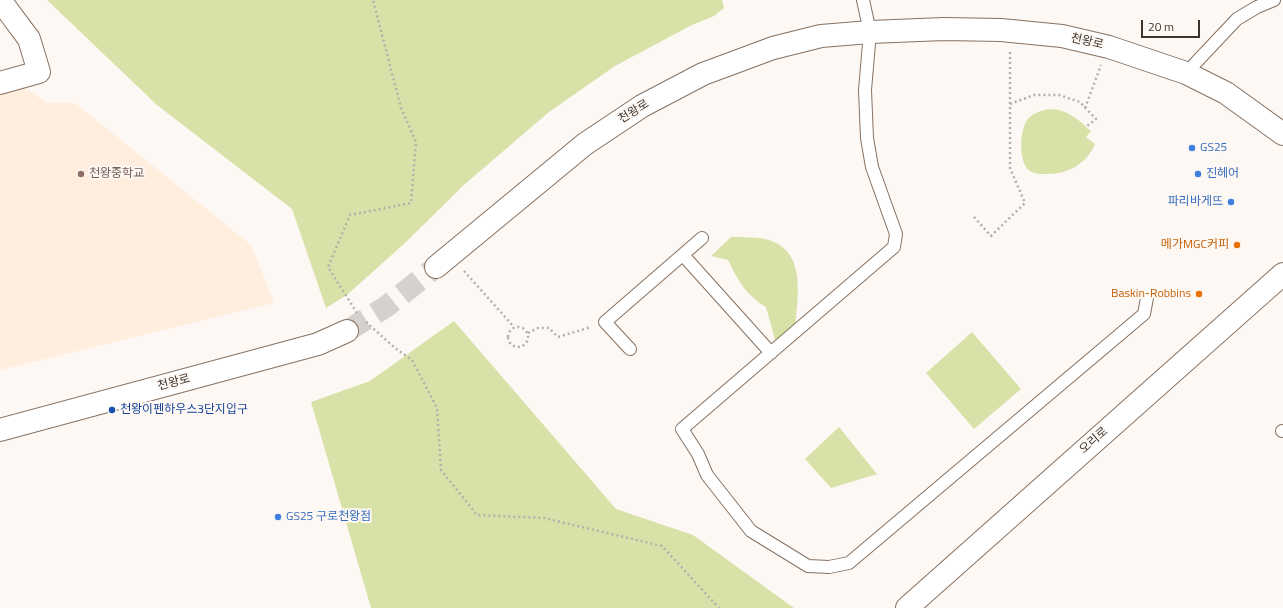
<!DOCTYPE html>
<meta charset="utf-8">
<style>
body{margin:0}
#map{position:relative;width:1283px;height:608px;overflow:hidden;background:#fdf8f4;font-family:"Titillium Web",sans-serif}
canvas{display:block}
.scale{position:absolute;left:1141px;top:20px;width:59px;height:18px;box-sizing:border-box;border:2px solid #3c332c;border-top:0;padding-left:5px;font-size:12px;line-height:14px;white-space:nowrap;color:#3c332c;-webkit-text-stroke:3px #fdf8f4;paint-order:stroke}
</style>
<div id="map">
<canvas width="1283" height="608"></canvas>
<div class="scale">20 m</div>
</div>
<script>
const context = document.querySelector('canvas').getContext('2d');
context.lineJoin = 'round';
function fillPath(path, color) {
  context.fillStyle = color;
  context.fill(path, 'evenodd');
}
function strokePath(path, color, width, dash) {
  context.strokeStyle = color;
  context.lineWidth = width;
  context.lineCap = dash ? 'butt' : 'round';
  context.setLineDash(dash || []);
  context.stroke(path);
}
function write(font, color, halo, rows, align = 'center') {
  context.font = font + ' "Titillium Web","Noto Sans KR",sans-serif';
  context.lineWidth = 4;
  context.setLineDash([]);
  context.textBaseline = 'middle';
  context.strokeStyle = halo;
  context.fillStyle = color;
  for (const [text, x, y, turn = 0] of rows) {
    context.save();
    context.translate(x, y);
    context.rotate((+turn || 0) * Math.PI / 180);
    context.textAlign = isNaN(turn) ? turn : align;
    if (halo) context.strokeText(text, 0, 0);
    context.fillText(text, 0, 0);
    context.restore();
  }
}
const built = new Path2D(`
 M25,87l21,16h29l176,142 23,58 -274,67v-276z`);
const green = new Path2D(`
 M47,0h675l2,8 -10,8 -22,9 -77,41 -66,46 -84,72 -59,58 -58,52 -22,14 -34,-99 -135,-104z
 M1050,109c17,0 29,11 41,22l-5,6 9,7c-8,19 -26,30 -47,30 -6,0 -12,1 -18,-3 -12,-8 -11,-41 -2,-52 5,-6 14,-9 22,-10z
 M731,237c10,0 19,0 28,1 51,7 38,59 36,94l-18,15 -11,-40c-19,-10 -29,-28 -38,-47l-17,-4z
 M454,321l162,188 77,26 101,73h-423l-60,-206 59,-21z
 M972,332l49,57 -47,40 -48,-56z
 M839,427l38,47 -46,14 -26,-29z`);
const secondaryTunnel = new Path2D(`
 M347,331l40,-25 49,-39`);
const path = new Path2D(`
 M1010,104l24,-9h25l21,7 16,17 -10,8
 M1085,108l16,-43
 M974,217l17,19 34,-33 -15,-35v-116
 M464,271l50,56
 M357,313l-29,-46 22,-52 61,-12 5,-61 -15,-34 -28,-108
 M366,322l29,26 17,12 25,48 4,62 36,45 67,3 118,28 57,62
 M508 337a10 10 0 1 1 20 0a10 10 0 1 1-20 0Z
 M528,333l10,-5h11l9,9 33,-10`);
const lane = new Path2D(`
 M863,0l7,32 -5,58 2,48 5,29 24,67 -2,13 -212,182 16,25 9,21 44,56 57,35 21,1 20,-4 295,-249 3,-16
 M1186,73l51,-54 20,-12 17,-7
 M683,255l88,98
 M630,349l-25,-27 97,-84
 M1282,431h1`);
const street = new Path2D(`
 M0,83l39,-11 -10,-33 -29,-39`);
const secondary = new Path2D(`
 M436,267l149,-123 57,-38 61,-32 70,-26 48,-12 49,-4 74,-3 57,1 61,6 47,11 77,26 40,20 57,41
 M0,430l318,-86 29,-13
 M907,608l376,-334`);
const markers = [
 [1192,148,4,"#3f7fe0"],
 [81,174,4,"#8d6e63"],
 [1198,174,4,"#3f7fe0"],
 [1231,202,4,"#3f7fe0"],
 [1237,245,4,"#e8710a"],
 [1199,294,4,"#e8710a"],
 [112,410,4,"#1a4fb4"],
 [278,517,4,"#3f7fe0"]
];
const streetNames = [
 ["천왕로",1087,42,13],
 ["천왕로",634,112,-32],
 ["천왕로",174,383,-15],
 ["오리로",1094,441,-41]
];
const shopNames = [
 ["GS25",1200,148],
 ["진헤어",1206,174],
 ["파리바게뜨",1223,202,"right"],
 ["GS25 구로천왕점",286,517]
];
const educationNames = [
 ["천왕중학교",89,174]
];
const foodNames = [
 ["메가MGC커피",1229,245],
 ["Baskin-Robbins",1191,294]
];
const transitNames = [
 ["천왕이펜하우스3단지입구",120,410]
];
fillPath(built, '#ffedde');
fillPath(green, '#d8e2a8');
strokePath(secondaryTunnel, '#d6d1cc', 22, [22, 11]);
strokePath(lane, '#867161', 14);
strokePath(street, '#867161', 24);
strokePath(secondary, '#867161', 24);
strokePath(path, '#b5afaa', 2.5, [2, 3]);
strokePath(lane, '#fff', 12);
strokePath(street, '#fff', 22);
strokePath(secondary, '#fff', 22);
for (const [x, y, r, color] of markers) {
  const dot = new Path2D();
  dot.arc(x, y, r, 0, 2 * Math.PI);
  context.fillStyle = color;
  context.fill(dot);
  strokePath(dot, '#fdf8f4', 1.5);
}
write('12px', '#3c332c', '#fdf8f4', streetNames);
write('12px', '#366cbe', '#fdf8f4', shopNames, 'left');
write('12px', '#785e54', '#fdf8f4', educationNames, 'left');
write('12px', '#c56008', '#fdf8f4', foodNames, 'right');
write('12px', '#164399', '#fdf8f4', transitNames, 'left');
</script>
